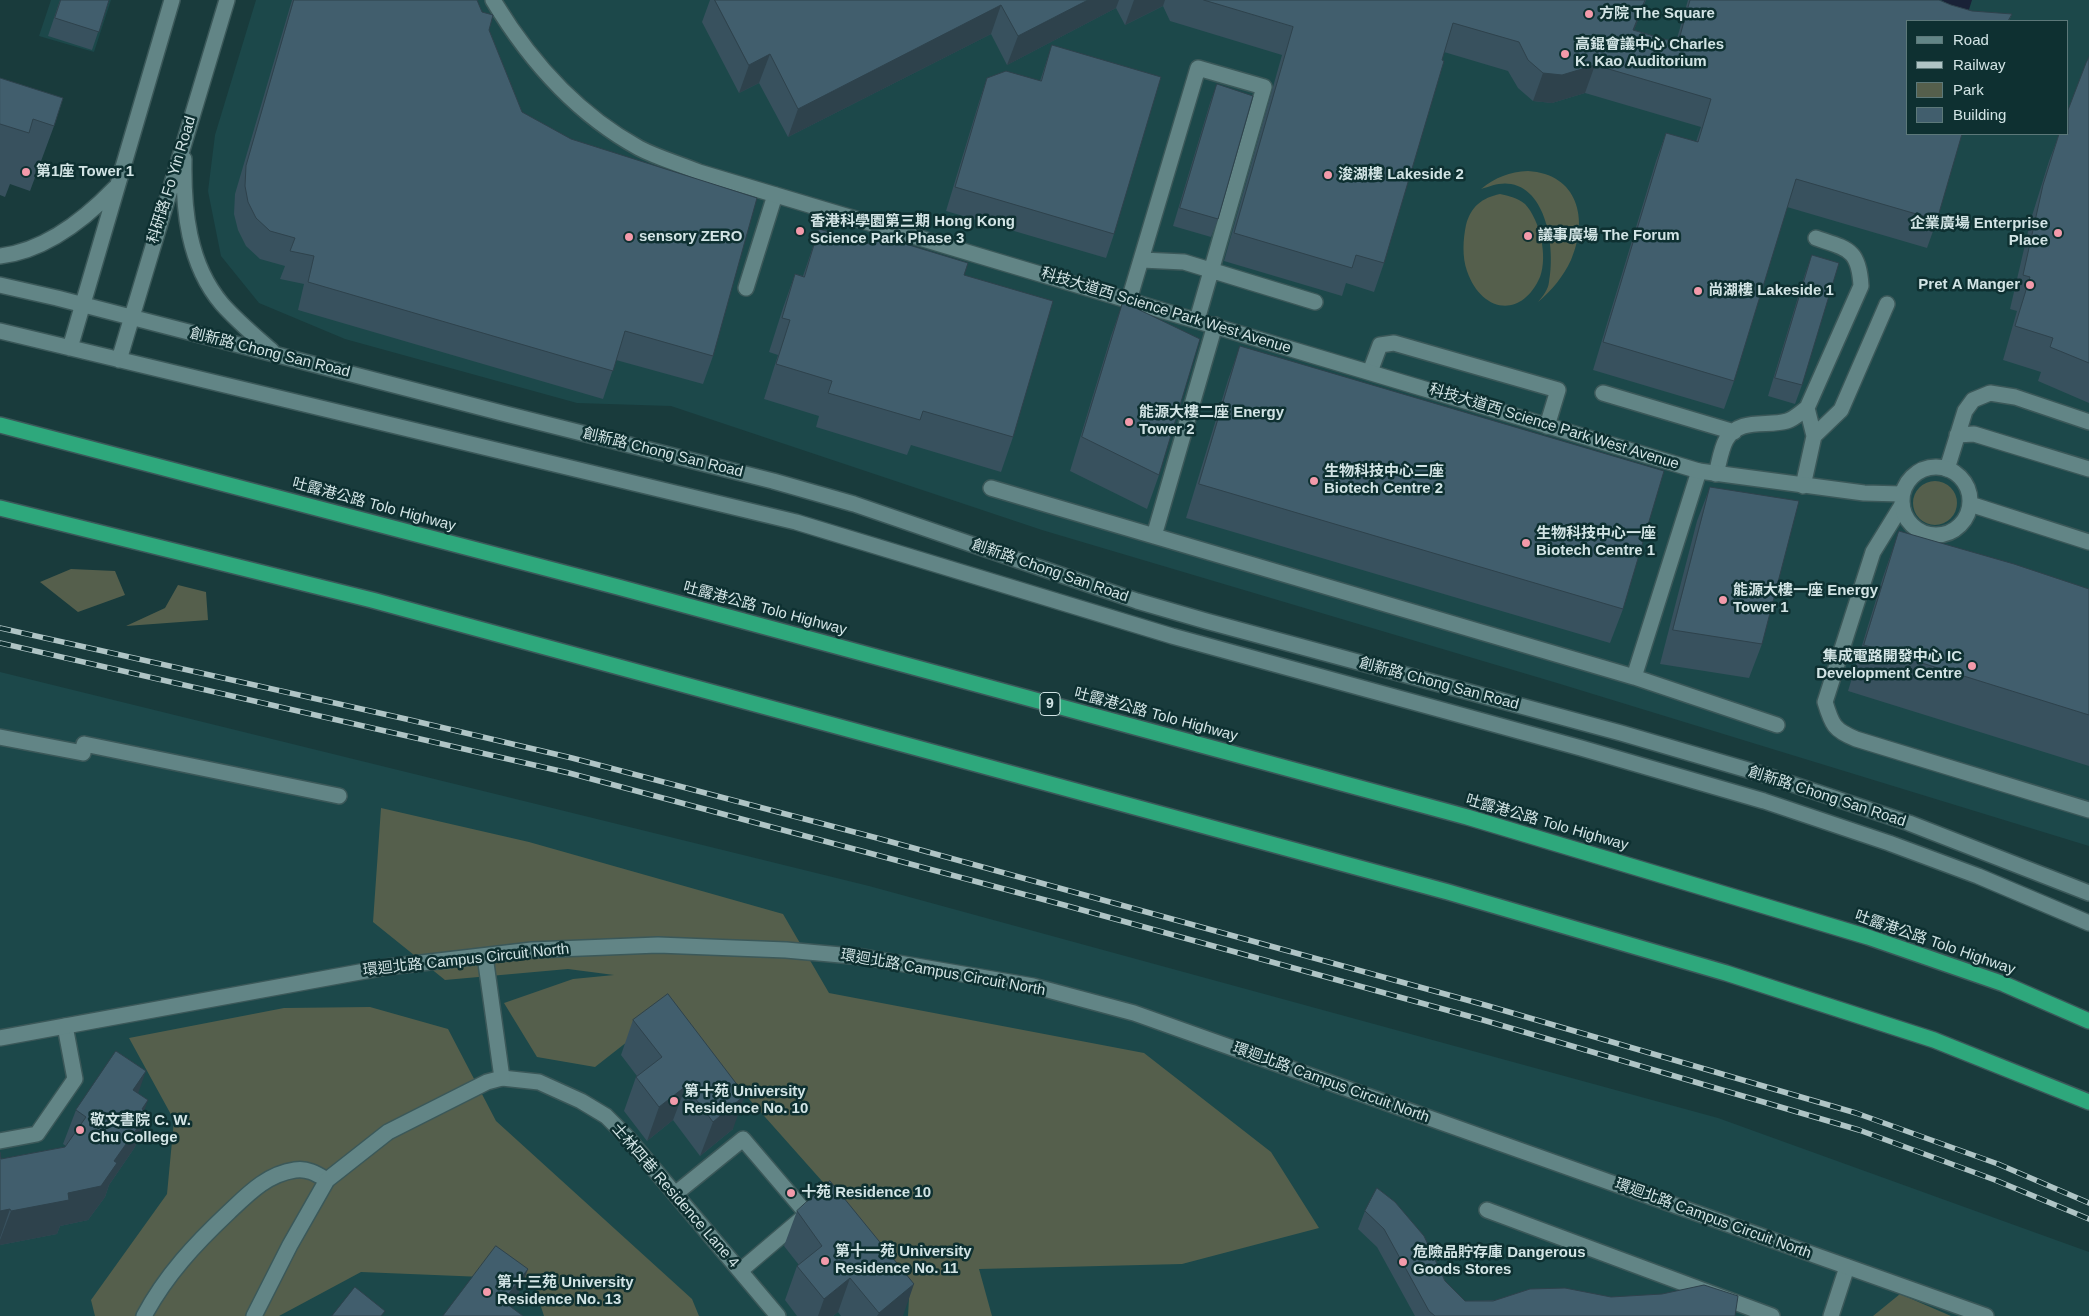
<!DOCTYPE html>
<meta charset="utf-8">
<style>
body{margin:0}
#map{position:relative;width:2089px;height:1316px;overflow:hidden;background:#193b3c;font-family:Helvetica,sans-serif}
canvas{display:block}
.legend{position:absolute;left:1906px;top:20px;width:162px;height:115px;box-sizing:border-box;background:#0e3031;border:1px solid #5c7879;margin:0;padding:6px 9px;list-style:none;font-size:15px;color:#d2e4e5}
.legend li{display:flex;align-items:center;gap:10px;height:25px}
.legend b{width:25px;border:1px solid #5c7879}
</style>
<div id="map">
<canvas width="2089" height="1316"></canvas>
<ul class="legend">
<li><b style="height:6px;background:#628586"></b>Road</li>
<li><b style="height:6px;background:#afc4c5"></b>Railway</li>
<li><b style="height:14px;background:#555f4c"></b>Park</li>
<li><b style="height:14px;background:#415e6d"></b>Building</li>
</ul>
</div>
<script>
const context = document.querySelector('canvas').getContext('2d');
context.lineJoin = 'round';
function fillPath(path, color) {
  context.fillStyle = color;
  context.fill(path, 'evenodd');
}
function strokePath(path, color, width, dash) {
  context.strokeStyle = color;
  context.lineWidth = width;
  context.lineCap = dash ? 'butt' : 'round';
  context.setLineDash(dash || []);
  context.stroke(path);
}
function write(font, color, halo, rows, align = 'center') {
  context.font = font + ' Helvetica,"Noto Sans TC",sans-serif';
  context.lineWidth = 5;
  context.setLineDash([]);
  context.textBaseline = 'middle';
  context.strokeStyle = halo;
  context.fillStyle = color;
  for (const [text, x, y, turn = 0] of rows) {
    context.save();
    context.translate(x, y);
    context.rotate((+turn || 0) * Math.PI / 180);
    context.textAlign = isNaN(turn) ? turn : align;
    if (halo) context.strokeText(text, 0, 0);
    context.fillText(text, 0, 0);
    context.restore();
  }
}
const built = new Path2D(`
 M51,0h60l-17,52 -55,-16z
 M256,0h1833v846l-532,-163 -515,-153 -371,-124 -94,-3 -232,-64 -86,-36 -38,-47 -13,-65 7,-56zM1908,21h160v113h-160z
 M0,672l869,214 849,232 371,134v64h-2089z`);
const green = new Path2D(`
 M1528,171c50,3 61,48 43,89 -8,17 -19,30 -33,42 5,-6 10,-12 11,-20 6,-29 0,-91 -38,-98 -11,-2 -20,2 -30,5 15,-12 28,-17 47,-18z
 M1500,194c9,2 18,4 25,10 15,16 23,52 15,73 -19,43 -59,35 -73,-6 -5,-14 -4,-32 -1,-46 5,-19 16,-27 34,-31z
 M1913 503a22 22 0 1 1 44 0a22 22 0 1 1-44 0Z
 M71,569l44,2 10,24 -47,17 -38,-30z
 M178,585l28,7 2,28 -82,6 39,-18z
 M381,808l148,34 254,72 46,79 315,60 127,99 48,76 -137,36 -203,5 13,47h-84l2,-36 -241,-271 -74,58 -58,-10 -33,-54 69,-24 41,-4 -46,-6 -123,11 -72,-58z
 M370,1007l78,22 48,92 196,178 7,17h-155l-12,-37 -171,-7 -82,44h-184l-4,-16 76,-106 7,-74 -45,-82 155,-30z
 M1900,1294l51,22h-78z`);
const water = new Path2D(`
 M1941,0h31l-6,19 -23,-18z`);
const lane = new Path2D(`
 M1142,260l42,2 131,40
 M746,288l29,-93
 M1129,300l69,-232 66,19 -67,233
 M1370,372l10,-27 14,-2 164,47 -11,36
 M1603,393l131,39
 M1957,435l17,-1 115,35
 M1814,436l27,-26 46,-106
 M1947,469l18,-58 8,-11 17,-7 25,4 74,25
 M1716,474c3,-11 5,-25 10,-34 13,-23 41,-13 61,-19 7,-2 14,-9 20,-13l54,-122c-2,-37 -13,-37 -45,-48
 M1803,486l11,-50 -7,-28
 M991,488l643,189 143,48
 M1902,505l-29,47 -48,150c7,23 9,28 31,37l233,71
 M1154,536l61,-211
 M1634,677l65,-206
 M502,1078l37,4 42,19 25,15 21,21 151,179
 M0,1141l37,-7 38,-55 -10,-53
 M675,1194l68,-55 64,75 -67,57
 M1487,1210l285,106
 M144,1316c22,-41 51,-72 85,-104 19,-18 38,-38 66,-42 13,-2 22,4 32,10
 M1831,1316l16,-49`);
const street = new Path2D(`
 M493,0c36,60 84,114 146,148 19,10 41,16 60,24l1000,299 165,22 38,1
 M1902 501a34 34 0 1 1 68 0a34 34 0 1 1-68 0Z
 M1970,504l119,38
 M0,737l83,16 1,-9 255,52
 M0,1038l387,-71 145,-17 126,-5 128,5 77,7 170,29 101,27 852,303
 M254,1316l36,-71 37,-65 61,-48 99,-50 15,-4 -17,-122`);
const secondary = new Path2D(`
 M184,159c-1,50 4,105 38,145 15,17 33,32 50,47
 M0,256c44,-5 85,-37 115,-68
 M0,285l57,13 449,116 267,67 81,23 283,97 69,20 415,112 144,42 144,48 180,70
 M0,331l796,191 376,114 409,112 183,53 125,42 89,33 111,47
 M70,348l102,-348
 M119,360l108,-360`);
const highway = new Path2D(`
 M0,425l618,162 849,230 401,120 136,47 85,37
 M0,508l372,92 1076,292 278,81 208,67 155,62`);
const rail = new Path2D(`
 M0,628l406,91 166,39 305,80 608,167 371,108 142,51 91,39
 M0,643l569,130 495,132 419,115 376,110 136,50 94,39`);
const wall = new Path2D(`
 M60,0h49l-17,50 -44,-14z
 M292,0h185l45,112 191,244 -10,28 -87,-24 -13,39 -305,-89 6,-26 -24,-5 5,-13 -25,-7 -14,-13 -8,-16 -4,-16 1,-20z
 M710,0h936l-12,30 42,12 12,-42h251l12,5 21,6 40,3 -3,7h-101l29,199 -10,28 -140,-41 -53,174 -10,28 -131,-39 63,-209 10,-28 30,9 5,-15 -116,-34 -33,10 -19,-2 -15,-13 -10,-17 -64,-19 -60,211 -10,29 -28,-9 -4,13 -118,-35 58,-206 -112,-34 -7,-15 -38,19 -9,-17 -109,57 -16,-31 -203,103 -29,-54 -20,10 -37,-71z
 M1052,45l62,189 -8,24 -160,-47 33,-109 8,-24 53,3z
 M2089,57v346l-51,-22 3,-9 -38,-12 14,-49 -7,-2 21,-90 18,-58z
 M0,78l54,48 -24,65 -20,-7 -5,13 -5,-2z
 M1217,84l1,135 -7,18 -38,-11 37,-123z
 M819,229l145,46 49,162 -12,35 -90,-27 -4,10 -91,-28 3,-11 -55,-17 14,-44 -9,-3 14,-44 12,-34 8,2z
 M1812,255l-10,130 -7,19 -27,-8 37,-122z
 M1123,302l36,173 -12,34 -77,-38 41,-135z
 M1240,346l383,263 -13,34 -424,-125 42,-138z
 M1710,487l52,157 -13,34 -89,-14 37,-143z
 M1899,531l190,58v177l-241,-75 35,-114z
 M633,1020l100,109 -33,27 -27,-36 -26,21 -23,-30 12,-34 1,-1 -16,-21z
 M138,1093l6,18 4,2 -13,34 -26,38 -4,12 -17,23 -28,6 -3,8 -57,11v-93l1,7 64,-12 1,-1 -3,-2 13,-34z
 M797,1211l106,105h-62l-3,-4 -5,4h-36l-12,-16 12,-34 2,-1 -15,-19z
 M1365,1211l80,70 20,20 146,-4 124,19h-320l-38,-69 -19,-18z`);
const shadedWall = new Path2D(`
 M1088,0h31l-3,8 -109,57 11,-29z
 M1134,0h31l-2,6 -38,19z
 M1646,0l-8,20 -15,38 10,-28z
 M1001,5l-10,29 -203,103 10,-28z
 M770,54l-11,29 -20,10 10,-28z
 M1595,65l-10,28 -33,10 -19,-2 10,-28z
 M146,1071l-12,34 -1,-15z
 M686,1086l-13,34 -26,21 12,-34z
 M745,1095l-12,34 -33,27 13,-34z
 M148,1100l-9,26 9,-13 -13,34 -26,38 -4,12 -17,23 -28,6 -3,8 -57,11v-5l11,-29 57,-18 46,-32 28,-52z
 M10,1209l-10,29v-27z
 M528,1269l-13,35 -9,12 -3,-15z
 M850,1278l-12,34 -5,4h-15l6,-17z
 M914,1284l-11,32h-26l2,-3z`);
const building = new Path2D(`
 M61,0h48l-10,32 -44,-14z
 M294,0h183l5,12 11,3 -4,15 33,82 49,27 186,59 -44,158 -88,-25 -12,40 -305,-89 6,-26 -24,-5 5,-13 -25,-7 -14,-13 -8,-16 -3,-16 1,-20z
 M715,0h373l-70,36 -17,-31 -203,104 -28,-55 -21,11z
 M1204,0h441l-12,30 45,13 12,-43h249l12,5 21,6 40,3 -4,7h-100v113h54l-25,86 -141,-41 -62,202 -131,-39 63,-209 32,9 13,-43 -116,-34 -33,10 -19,-2 -15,-13 -9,-18 -66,-19 -11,37 2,1 -60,202 -28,-8 -4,13 -118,-35 59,-206z
 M1052,45l109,32 -47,157 -159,-47 32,-109 19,-7 35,10z
 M2089,57v306l-39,-16 3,-9 -38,-12 15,-49 -7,-2 20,-90 16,-51h9v-24l18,-47z
 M0,78l63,20 -9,28 -21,-7 -4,14 -29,-9z
 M1217,84l36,12 -35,123 -38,-11z
 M819,229l54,16 3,-10 92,28 -4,12 89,26 -40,136 -90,-26 -3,9 -92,-27 4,-12 -56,-17 14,-44 -8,-2 13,-44 9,3z
 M1812,255l27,8 -37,122 -27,-7z
 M1123,302l77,37 -41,136 -77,-38z
 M1240,346l424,125 -41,138 -424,-125z
 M1710,487l89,14 -37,143 -89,-14z
 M1899,531l115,33 75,25v126l-225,-70z
 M668,994l77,101 -32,27 -27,-36 -27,21 -23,-30 26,-20 -29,-37z
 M116,1051l30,20 -13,19 15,10 -6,9 6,4 -34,48 3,2 -16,23 -33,7 1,7 -58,11 -1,-2 -10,2v-59l1,7 64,-12 21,-30 -10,-7z
 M830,1181l84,103 -35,29 -29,-35 -26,21 -27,-33 25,-20 -25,-35z
 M1377,1188l18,14 29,34 21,45 20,20h28l37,-12 35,-1 46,9 51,-3 42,-9 34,11 -3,20h-300l-6,-5 -45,-82 -19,-18z
 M496,1246l32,23 -25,32 20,15h-80z
 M355,1287l30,24 -4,5h-49z`);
const markers = [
 [1589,14,5,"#f39aaa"],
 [1565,54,5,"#f39aaa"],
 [26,172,5,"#f39aaa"],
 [1328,175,5,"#f39aaa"],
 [800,231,5,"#f39aaa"],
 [2058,233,5,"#f39aaa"],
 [1528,236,5,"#f39aaa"],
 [629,237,5,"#f39aaa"],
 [2030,285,5,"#f39aaa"],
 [1698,291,5,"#f39aaa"],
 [1129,422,5,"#f39aaa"],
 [1314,481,5,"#f39aaa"],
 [1526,543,5,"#f39aaa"],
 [1723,600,5,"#f39aaa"],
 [1972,666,5,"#f39aaa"],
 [674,1101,5,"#f39aaa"],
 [80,1130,5,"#f39aaa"],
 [791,1193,5,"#f39aaa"],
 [825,1261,5,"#f39aaa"],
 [1403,1262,5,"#f39aaa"],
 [487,1292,5,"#f39aaa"]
];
const shields = [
 [1050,704,20]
];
const shieldNames = [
 ["9",1050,704]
];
const poiNames = [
 ["方院 The Square",1599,14],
 ["高錕會議中心 Charles",1575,45],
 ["K. Kao Auditorium",1575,62],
 ["第1座 Tower 1",36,172],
 ["浚湖樓 Lakeside 2",1338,175],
 ["香港科學園第三期 Hong Kong",810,222],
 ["Science Park Phase 3",810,239],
 ["企業廣場 Enterprise",2048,224,"right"],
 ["Place",2048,241,"right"],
 ["議事廣場 The Forum",1538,236],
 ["sensory ZERO",639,237],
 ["Pret A Manger",2020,285,"right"],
 ["尚湖樓 Lakeside 1",1708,291],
 ["能源大樓二座 Energy",1139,413],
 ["Tower 2",1139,430],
 ["生物科技中心二座",1324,472],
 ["Biotech Centre 2",1324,489],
 ["生物科技中心一座",1536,534],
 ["Biotech Centre 1",1536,551],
 ["能源大樓一座 Energy",1733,591],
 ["Tower 1",1733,608],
 ["集成電路開發中心 IC",1962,657,"right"],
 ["Development Centre",1962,674,"right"],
 ["第十苑 University",684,1092],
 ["Residence No. 10",684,1109],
 ["敬文書院 C. W.",90,1121],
 ["Chu College",90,1138],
 ["十苑 Residence 10",801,1193],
 ["第十一苑 University",835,1252],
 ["Residence No. 11",835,1269],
 ["危險品貯存庫 Dangerous",1413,1253],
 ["Goods Stores",1413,1270],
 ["第十三苑 University",497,1283],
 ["Residence No. 13",497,1300]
];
const streetNames = [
 ["科研路 Fo Yin Road",172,180,-73],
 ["科技大道西 Science Park West Avenue",1166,311,17],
 ["創新路 Chong San Road",270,353,14],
 ["科技大道西 Science Park West Avenue",1554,427,17],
 ["創新路 Chong San Road",663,453,14],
 ["吐露港公路 Tolo Highway",374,505,15],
 ["創新路 Chong San Road",1050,571,19],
 ["吐露港公路 Tolo Highway",765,609,15],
 ["創新路 Chong San Road",1439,684,15],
 ["吐露港公路 Tolo Highway",1156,715,15],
 ["創新路 Chong San Road",1827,797,18],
 ["吐露港公路 Tolo Highway",1547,823,16],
 ["吐露港公路 Tolo Highway",1935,943,19],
 ["環迴北路 Campus Circuit North",466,960,-6],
 ["環迴北路 Campus Circuit North",943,973,10],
 ["環迴北路 Campus Circuit North",1331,1083,20],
 ["士林四巷 Residence Lane 4",675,1196,49],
 ["環迴北路 Campus Circuit North",1713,1219,20]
];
fillPath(built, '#1c484a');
fillPath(green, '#555f4c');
fillPath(water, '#192237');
strokePath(lane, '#3b5859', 18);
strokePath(street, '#3b5859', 18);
strokePath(secondary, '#3b5859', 18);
strokePath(highway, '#3b5859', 18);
strokePath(lane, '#628586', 15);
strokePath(street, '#628586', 15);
strokePath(secondary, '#628586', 15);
strokePath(highway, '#2ea87c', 15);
strokePath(rail, '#afc4c5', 5.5);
strokePath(rail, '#0e3031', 4, [11]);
fillPath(wall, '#38515e');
fillPath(shadedWall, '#2e424c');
fillPath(building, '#415e6d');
strokePath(building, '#2e424c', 1);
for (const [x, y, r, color] of markers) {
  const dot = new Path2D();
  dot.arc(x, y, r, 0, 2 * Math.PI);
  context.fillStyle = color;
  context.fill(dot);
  strokePath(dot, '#0e3031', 2);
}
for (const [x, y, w] of shields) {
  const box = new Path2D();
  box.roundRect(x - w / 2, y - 11.5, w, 23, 4);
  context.fillStyle = '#0e3031';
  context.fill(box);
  strokePath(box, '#d2e4e5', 1);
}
write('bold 14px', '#d2e4e5', null, shieldNames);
write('bold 15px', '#d2e4e5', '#0e3031', poiNames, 'left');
write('15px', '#d2e4e5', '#0e3031', streetNames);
</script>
